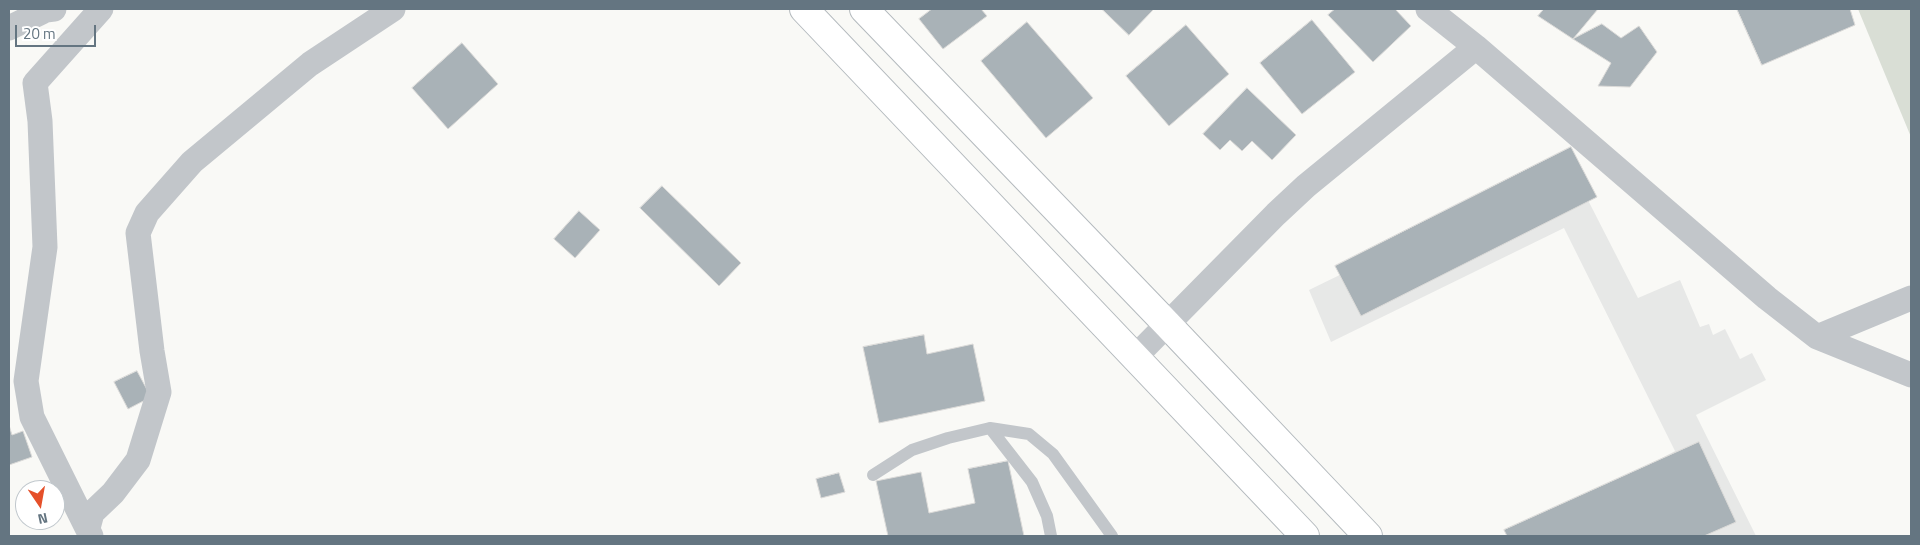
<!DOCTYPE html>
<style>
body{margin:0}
#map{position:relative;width:1920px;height:545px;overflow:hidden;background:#f9f9f6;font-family:"Titillium Web",sans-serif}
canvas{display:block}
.frame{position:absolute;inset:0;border:10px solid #647581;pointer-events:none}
.north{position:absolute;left:15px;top:480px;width:50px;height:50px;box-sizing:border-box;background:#fff;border:1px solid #c1c8cd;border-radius:50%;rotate:168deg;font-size:14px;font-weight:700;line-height:20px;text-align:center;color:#647581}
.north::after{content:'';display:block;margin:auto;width:18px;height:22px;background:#e5502a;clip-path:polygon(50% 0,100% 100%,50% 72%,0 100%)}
.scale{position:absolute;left:15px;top:25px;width:81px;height:22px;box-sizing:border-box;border:2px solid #647581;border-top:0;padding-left:6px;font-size:15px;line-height:18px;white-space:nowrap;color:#647581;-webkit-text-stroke:4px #fff;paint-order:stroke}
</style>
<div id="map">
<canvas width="1920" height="545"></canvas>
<div class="frame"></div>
<div class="north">N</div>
<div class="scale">20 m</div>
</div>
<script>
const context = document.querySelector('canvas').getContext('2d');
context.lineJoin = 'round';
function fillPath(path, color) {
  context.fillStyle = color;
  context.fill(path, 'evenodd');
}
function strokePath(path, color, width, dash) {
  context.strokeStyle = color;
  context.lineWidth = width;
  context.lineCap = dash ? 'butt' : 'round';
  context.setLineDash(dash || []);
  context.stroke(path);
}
const built = new Path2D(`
 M1569,163l69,135 42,-18 20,47 9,-3 4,11 12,-6 15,30 12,-6 14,27 -70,35 60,121h-242l161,-85 -111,-223 -233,114 -22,-52z`);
const green = new Path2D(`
 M1858,9h53v128z`);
const building = new Path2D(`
 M932,9h49l6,7 -44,33 -24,-30z
 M1102,9h50l1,1 -24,25z
 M1335,9h60l16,17 -38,36 -45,-47z
 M1544,9h54l-25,30 -35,-23z
 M1737,9h113l5,16 -93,40z
 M1312,20l43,52 -53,42 -42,-51z
 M1027,22l66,76 -47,40 -65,-77z
 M1602,24l19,14 18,-12 18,26 -27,35 -32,-1 13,-23 -38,-24z
 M1186,25l43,49 -60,52 -43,-50z
 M462,43l36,41 -50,45 -36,-41z
 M1247,88l49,47 -24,25 -20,-19 -10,10 -12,-11 -10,10 -17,-16z
 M1571,147l26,50 -236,119 -26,-50z
 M662,186l79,77 -22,23 -79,-78z
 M579,211l21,19 -25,28 -21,-19z
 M924,335l3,19 46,-10 12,57 -106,22 -16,-76z
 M137,371l14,26 -23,12 -14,-27z
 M9,425l3,10 11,-4 9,26 -23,8z
 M1699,442l37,80 -32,14h-197l-3,-6z
 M1008,461l16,75h-136l-12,-55 45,-9 8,41 46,-10 -7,-34z
 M839,473l6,19 -24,6 -5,-19z`);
const lane = new Path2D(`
 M990,428l42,54 15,34 4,20
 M873,475l39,-25 36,-12 42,-10 39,6 24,20 59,82`);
const street = new Path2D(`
 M1428,9l48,38 291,251 50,39 94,38
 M9,28l37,-18 8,-1
 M1817,337l94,-39
 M1134,358l142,-144 30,-28 170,-139
 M88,528l4,-15 21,-20 25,-33 21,-68 -7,-41 -14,-118 9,-20 45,-51 118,-98 83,-55
 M91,536l-59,-119 -6,-36 19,-134 -5,-126 -5,-38 66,-74`);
const secondary = new Path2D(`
 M804,9l501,527
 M864,9l303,315 201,212`);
fillPath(built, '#e7e8e7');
fillPath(green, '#d9ded5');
fillPath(building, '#a9b2b7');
strokePath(building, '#dbdad8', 1);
strokePath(secondary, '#b4babe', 30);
strokePath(lane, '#c2c6ca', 12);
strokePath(street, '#c2c6ca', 25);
strokePath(secondary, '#fff', 28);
</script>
